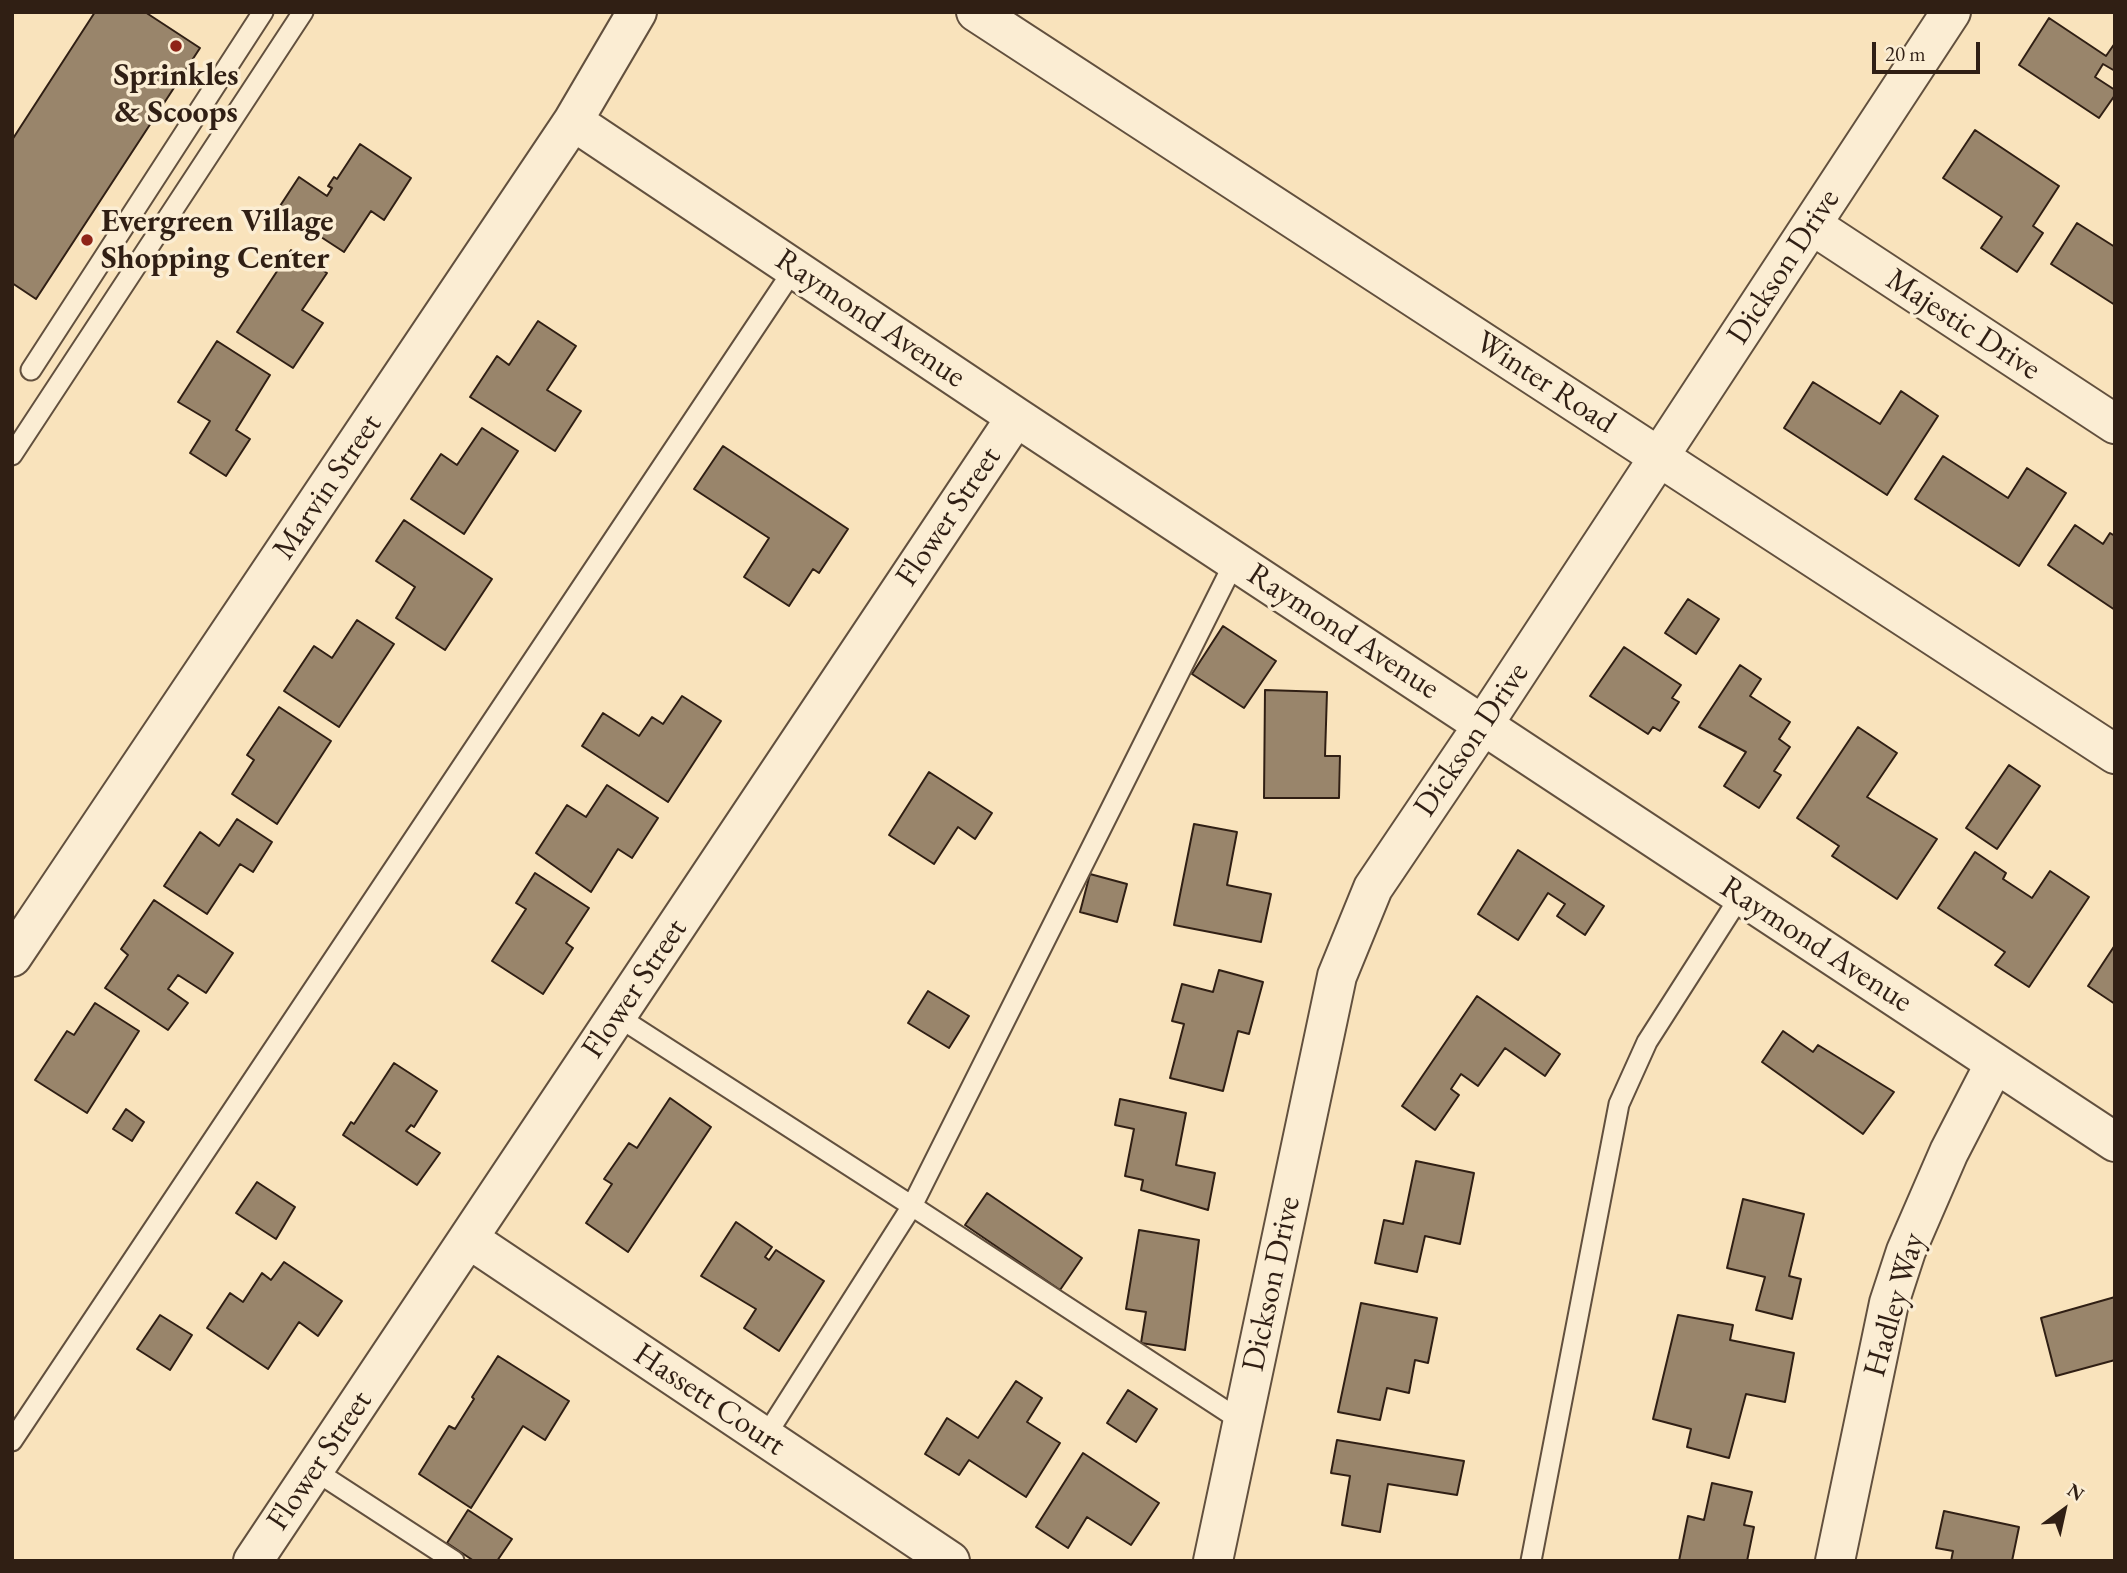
<!DOCTYPE html>
<style>
body{margin:0}
#map{position:relative;width:2127px;height:1573px;overflow:hidden;background:#f9e3bc;font-family:"EB Garamond",serif}
canvas{display:block}
.frame{position:absolute;inset:0;border:14px solid #301f14;pointer-events:none}
.north{position:absolute;left:2029px;top:1475px;width:70px;height:70px;-webkit-text-stroke:5px #fbedd3;paint-order:stroke;rotate:33deg;font-size:19px;font-weight:700;line-height:28px;text-align:center;color:#301f14}
.north::after{content:'';display:block;margin:auto;width:24px;height:32px;background:#301f14;clip-path:polygon(50% 0,100% 100%,50% 72%,0 100%)}
.scale{position:absolute;left:1872px;top:42px;width:108px;height:32px;box-sizing:border-box;border:4px solid #301f14;border-top:0;padding-left:9px;font-size:21px;line-height:24px;white-space:nowrap;color:#301f14;-webkit-text-stroke:5px #fbedd3;paint-order:stroke}
</style>
<div id="map">
<canvas width="2127" height="1573"></canvas>
<div class="frame"></div>
<div class="north">N</div>
<div class="scale">20 m</div>
</div>
<script>
const context = document.querySelector('canvas').getContext('2d');
context.lineJoin = 'round';
function fillPath(path, color) {
  context.fillStyle = color;
  context.fill(path, 'evenodd');
}
function strokePath(path, color, width, dash) {
  context.strokeStyle = color;
  context.lineWidth = width;
  context.lineCap = dash ? 'butt' : 'round';
  context.setLineDash(dash || []);
  context.stroke(path);
}
function write(font, color, halo, rows, align = 'center') {
  context.font = font + ' "EB Garamond",serif';
  context.lineWidth = 7;
  context.setLineDash([]);
  context.textBaseline = 'middle';
  context.strokeStyle = halo;
  context.fillStyle = color;
  for (const [text, x, y, turn = 0] of rows) {
    context.save();
    context.translate(x, y);
    context.rotate((+turn || 0) * Math.PI / 180);
    context.textAlign = isNaN(turn) ? turn : align;
    if (halo) context.strokeText(text, 0, 0);
    context.fillText(text, 0, 0);
    context.restore();
  }
}
const building = new Path2D(`
 M95,12h50l55,36 -164,251 -24,-16v-143z
 M2049,18l57,38 9,-13v28l-12,-7 -8,13 20,13v5l-16,23 -80,-53z
 M1975,130l84,56 -26,40 10,7 -26,39 -36,-24 21,-31 -59,-39z
 M360,144l51,34 -27,42 -13,-9 -27,41 -66,-43 21,-32 28,19 5,-8 -4,-2 6,-9 3,2z
 M2077,223l38,24v58l-64,-41z
 M291,250l36,23 -25,37 21,13 -30,45 -56,-36z
 M538,321l38,25 -29,44 34,21 -26,40 -85,-54 27,-41 12,9z
 M217,341l53,34 -34,55 14,9 -24,37 -36,-23 20,-32 -32,-19z
 M1813,382l67,42 21,-33 37,25 -51,79 -103,-67z
 M482,428l36,23 -54,83 -53,-35 30,-45 16,11z
 M723,446l125,83 -29,44 -6,-4 -24,37 -45,-29 25,-39 -75,-49z
 M1943,456l65,42 19,-30 39,25 -47,73 -104,-67z
 M404,520l88,59 -47,71 -49,-32 19,-31 -39,-26z
 M2075,525l28,19 7,-11 5,3v74l-67,-45z
 M1688,599l31,20 -23,35 -31,-21z
 M357,620l37,24 -55,83 -55,-36 30,-45 18,12z
 M1223,626l53,35 -32,47 -52,-34z
 M1624,647l57,38 -9,13 7,4 -19,29 -7,-4 -5,7 -58,-38z
 M1740,665l21,14 -11,17 40,26 -11,17 11,8 -16,24 7,4 -22,33 -35,-22 22,-34 -47,-25z
 M1265,690l62,2 -2,64h15l-1,42h-75z
 M682,696l39,25 -53,81 -86,-56 21,-33 36,23 13,-19 11,7z
 M279,707l52,34 -54,83 -45,-30 22,-34 -7,-5z
 M1858,727l39,26 -30,44 70,42 -40,60 -65,-43 7,-10 -42,-28z
 M2009,765l31,21 -43,63 -31,-21z
 M929,772l63,41 -17,26 -17,-12 -24,37 -45,-29z
 M607,785l51,33 -26,40 -14,-9 -27,43 -55,-39 31,-48 19,12z
 M237,819l35,23 -19,30 -13,-8 -33,50 -43,-28 36,-54 19,14z
 M1194,824l43,8 -10,53 44,9 -10,48 -87,-17z
 M1518,850l86,56 -19,29 -28,-19 8,-12 -17,-11 -30,47 -40,-26z
 M1975,852l31,21 -3,6 29,19 18,-27 39,26 -60,90 -34,-22 10,-13 -67,-44z
 M535,873l54,35 -23,35 7,5 -30,46 -51,-33 34,-52 -10,-6z
 M1090,874l37,10 -10,38 -37,-10z
 M154,900l79,53 -27,40 -28,-18 -10,14 20,14 -20,27 -63,-42 23,-33 -7,-6z
 M2115,945v59l-27,-18z
 M1219,970l44,12 -14,52 -11,-3 -15,60 -53,-13 14,-54 -12,-3 10,-37 31,8z
 M928,991l41,25 -20,32 -41,-25z
 M1477,996l83,58 -15,22 -40,-28 -27,38 -17,-12 -10,15 8,6 -24,35 -33,-24z
 M95,1003l44,28 -52,82 -52,-33 32,-49 7,4z
 M1783,1031l30,21 5,-7 76,47 -31,42 -101,-72z
 M394,1063l43,28 -23,36 -3,-2 -5,6 34,22 -23,32 -74,-50 8,-13 3,2z
 M670,1098l41,29 -83,125 -42,-29 26,-39 -8,-5 25,-36 8,5z
 M1120,1099l66,14 -10,52 39,8 -7,37 -67,-20 2,-10 -18,-4 9,-47 -19,-4z
 M126,1109l18,13 -12,19 -19,-12z
 M1416,1161l58,12 -14,71 -35,-8 -8,36 -42,-9 9,-43 19,4z
 M257,1182l38,25 -19,32 -40,-26z
 M987,1193l95,65 -22,32 -95,-65z
 M1743,1199l61,15 -15,62 12,3 -9,40 -36,-9 9,-33 -38,-9z
 M736,1222l36,25 -7,10 4,3 7,-10 48,31 -45,70 -35,-23 12,-19 -55,-33z
 M1139,1230l60,10 -14,110 -44,-7 5,-31 -20,-3z
 M284,1262l58,39 -24,35 -19,-14 -31,47 -61,-41 23,-35 13,9 19,-29 9,7z
 M2115,1297v63l-59,16 -15,-58z
 M1361,1303l76,15 -9,45 -13,-3 -6,33 -22,-5 -7,32 -42,-8z
 M160,1315l32,20 -22,35 -33,-21z
 M1678,1315l55,10 -3,15 64,13 -9,49 -39,-8 -17,64 -42,-11 4,-18 -38,-10z
 M498,1356l71,45 -24,39 -22,-14 -52,82 -52,-34 30,-48 6,3 19,-30 -2,-2z
 M1016,1381l26,17 -15,24 33,21 -34,54 -57,-37 -10,15 -34,-21 22,-36 31,20z
 M1128,1390l29,19 -21,33 -29,-19z
 M1337,1440l127,21 -7,34 -69,-11 -8,48 -38,-7 8,-49 -19,-3z
 M1083,1453l76,50 -28,42 -44,-28 -19,31 -32,-21z
 M1712,1483l40,9 -8,33 10,2 -7,34h-68l9,-45 16,4z
 M468,1510l44,29 -15,22h-23l-27,-18z
 M1944,1511l75,16 -7,34h-61l2,-10 -17,-3z`);
const service = new Path2D(`
 M31,370l232,-358
 M12,455l291,-443
 M617,1016l295,190 331,216
 M765,1437l147,-231 323,-645
 M12,1441l782,-1172
 M314,1470l140,91
 M1531,1561l88,-457 28,-62 94,-147`);
const minor = new Path2D(`
 M976,12l1139,742
 M573,121l443,296 1099,725
 M1812,225l303,199
 M12,957l561,-836 64,-109
 M469,1239l481,322
 M253,1561l763,-1144
 M1213,1561l124,-585 36,-88 110,-163 468,-713
 M1835,1561l54,-258 17,-52 43,-99 46,-89`);
const markers = [
 [176,46,7,"#8f2418"],
 [87,240,7,"#8f2418"]
];
const poiNames = [
 ["Sprinkles",176,76],
 ["& Scoops",176,113],
 ["Evergreen Village",101,222,"left"],
 ["Shopping Center",101,259,"left"]
];
const streetNames = [
 ["Dickson Drive",1784,267,-57],
 ["Raymond Avenue",870,319,34],
 ["Majestic Drive",1963,325,33],
 ["Winter Road",1545,383,33],
 ["Marvin Street",328,487,-56],
 ["Flower Street",949,517,-56],
 ["Raymond Avenue",1343,632,33],
 ["Dickson Drive",1472,740,-56],
 ["Raymond Avenue",1816,945,33],
 ["Flower Street",635,989,-56],
 ["Dickson Drive",1272,1284,-78],
 ["Hadley Way",1895,1305,-74],
 ["Hassett Court",709,1400,34],
 ["Flower Street",320,1461,-56]
];
fillPath(building, '#99856b');
strokePath(building, '#301f14', 2);
strokePath(service, '#62503e', 23);
strokePath(minor, '#62503e', 42);
strokePath(service, '#fbedd3', 19);
strokePath(minor, '#fbedd3', 38);
for (const [x, y, r, color] of markers) {
  const dot = new Path2D();
  dot.arc(x, y, r, 0, 2 * Math.PI);
  context.fillStyle = color;
  context.fill(dot);
  strokePath(dot, '#fbedd3', 2.5);
}
write('bold 32px', '#301f14', '#fbedd3', poiNames);
write('32px', '#301f14', '#fbedd3', streetNames);
</script>
